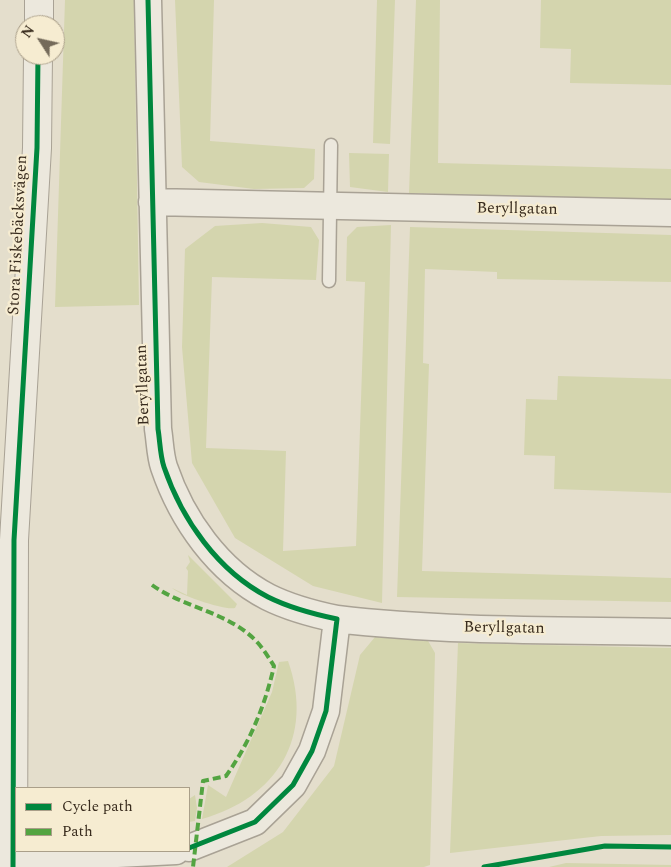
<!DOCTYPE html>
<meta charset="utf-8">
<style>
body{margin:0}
#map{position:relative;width:671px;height:867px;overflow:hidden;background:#e4decc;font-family:Spectral,serif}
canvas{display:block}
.legend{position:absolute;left:15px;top:787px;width:175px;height:65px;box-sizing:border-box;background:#f6ecd1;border:1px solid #aa9f89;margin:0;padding:6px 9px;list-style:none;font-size:15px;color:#382b1d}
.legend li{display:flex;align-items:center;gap:10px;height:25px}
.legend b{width:25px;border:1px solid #aa9f89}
.north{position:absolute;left:15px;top:15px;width:50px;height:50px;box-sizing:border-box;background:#f6ecd1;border:1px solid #aa9f89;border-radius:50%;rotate:305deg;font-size:14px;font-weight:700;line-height:20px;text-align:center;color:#382b1d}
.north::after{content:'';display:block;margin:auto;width:18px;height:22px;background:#746a5a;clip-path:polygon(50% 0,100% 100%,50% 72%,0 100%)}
</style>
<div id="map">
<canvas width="671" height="867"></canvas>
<ul class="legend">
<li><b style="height:6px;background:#00873e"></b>Cycle path</li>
<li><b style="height:6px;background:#53a441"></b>Path</li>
</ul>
<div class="north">N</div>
</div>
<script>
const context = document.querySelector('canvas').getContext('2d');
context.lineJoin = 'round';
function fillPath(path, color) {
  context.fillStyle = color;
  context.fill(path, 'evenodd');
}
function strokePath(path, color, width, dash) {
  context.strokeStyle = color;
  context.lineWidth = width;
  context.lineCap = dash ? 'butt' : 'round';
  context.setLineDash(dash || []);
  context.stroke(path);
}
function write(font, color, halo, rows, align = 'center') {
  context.font = font + ' Spectral,serif';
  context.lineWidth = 4.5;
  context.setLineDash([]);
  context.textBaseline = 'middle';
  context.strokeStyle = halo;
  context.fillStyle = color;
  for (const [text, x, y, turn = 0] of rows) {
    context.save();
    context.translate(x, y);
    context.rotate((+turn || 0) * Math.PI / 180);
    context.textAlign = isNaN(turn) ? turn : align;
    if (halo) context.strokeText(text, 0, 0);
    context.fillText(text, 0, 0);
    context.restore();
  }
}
const green = new Path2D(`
 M65,0h69l5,305 -84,2z
 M175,0h39l-4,141 105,8 -1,30 -10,9 -50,1 -55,-7 -17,-15z
 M377,0h18l-5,144 -17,-1z
 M416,0h24l-2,163 233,6v31l-262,-7z
 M541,0h130v85l-101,-2 1,-34 -31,-1z
 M349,153l40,1 -1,38 -38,-5z
 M262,223l49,4 8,13 -3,40 -104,-3 -6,171 80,3 -3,100 73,-5 9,-264 -19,-1 1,-44 10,-10 34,-2 -9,378 -69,-17 -78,-48 -43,-75 -10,-116 3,-98 30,-23z
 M410,227l261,8v47l-174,-3v-7l-72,-3 -2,94 6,1 -7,207 249,7v24l-274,-5z
 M558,376l113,3v114l-117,-4 1,-33 -31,-1 2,-56 31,1z
 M188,555l49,49 -2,4c-9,3 -56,-13 -63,-20l15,7 1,-24 -2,-3 4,-6z
 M375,637l52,2 8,14 -5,212 -6,2h-197l56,-35 51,-66 26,-111z
 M458,643l213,5v187l-70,1 -151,17z
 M288,661c27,76 -11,137 -86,158l6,-34 18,12 46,-105 7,-30z
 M195,795l2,13 -2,13 -6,1v-23z
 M566,863l105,2v2h-122z`);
const service = new Path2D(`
 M329,281l2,-136`);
const minor = new Path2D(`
 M148,0l10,429c2,12 2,26 6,38 18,53 54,104 104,130 22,11 45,17 69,22l-11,92 -14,40 -19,34 -38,37 -66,26
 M152,202l519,11
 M337,619c110,13 223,11 334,13
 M0,860l176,-9`);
const tertiary = new Path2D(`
 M39,25v-25
 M13,867l1,-327 23,-392 1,-93`);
const quiet = new Path2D(`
 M152,585c32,23 78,27 106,58 6,7 11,15 16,23 -9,40 -24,76 -48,110l-23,5 -10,86`);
const cycleway = new Path2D(`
 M148,0l10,429c2,12 2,26 6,38 18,53 54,104 104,130 22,11 45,17 69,22l-11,92 -14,40 -19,34 -38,37 -66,26
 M13,867l1,-327 23,-392 1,-93
 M484,867l121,-21 66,1`);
const streetNames = [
 ["Beryllgatan",517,210,1],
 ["Stora Fiskebäcksvägen",19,235,-87],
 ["Beryllgatan",144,385,-92],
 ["Beryllgatan",504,629,1]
];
fillPath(green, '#d4d5ae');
strokePath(service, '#a9a295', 15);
strokePath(minor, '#a9a295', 29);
strokePath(tertiary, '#a9a295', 30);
strokePath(service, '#ece8dd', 12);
strokePath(minor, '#ece8dd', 26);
strokePath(tertiary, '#ece8dd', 28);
strokePath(quiet, '#53a441', 4, [8, 4]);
strokePath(cycleway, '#00873e', 5);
write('16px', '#382b1d', '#f6ecd1', streetNames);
</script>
